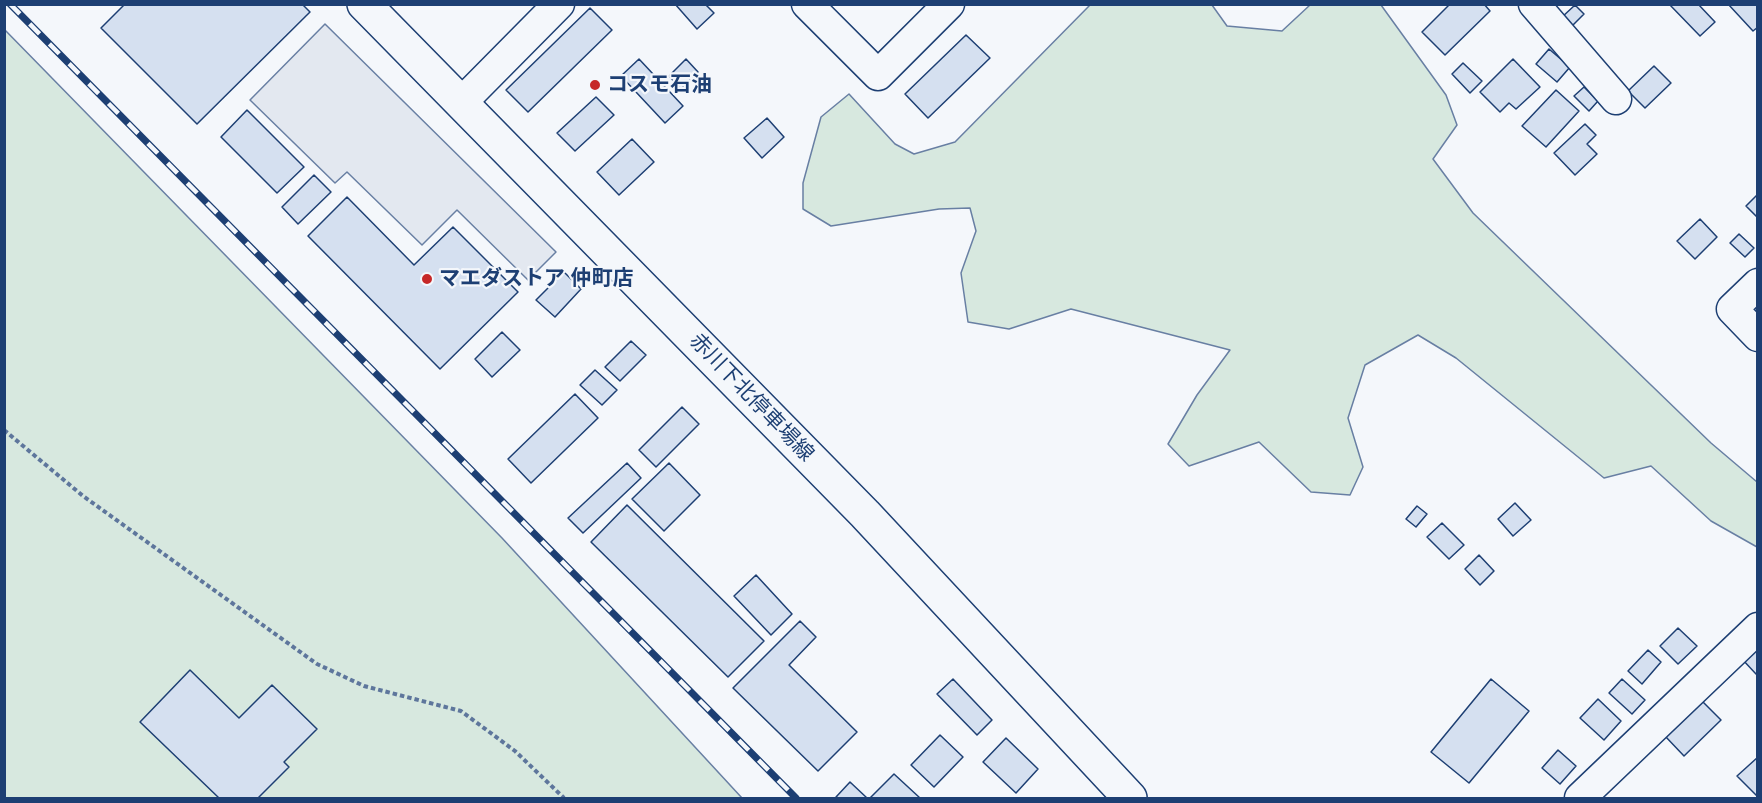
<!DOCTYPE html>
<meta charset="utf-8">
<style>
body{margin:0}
#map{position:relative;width:1762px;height:803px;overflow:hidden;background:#f4f7fb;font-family:"Varela Round",sans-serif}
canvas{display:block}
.frame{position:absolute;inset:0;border:6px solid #1d3f73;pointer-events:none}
</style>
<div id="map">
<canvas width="1762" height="803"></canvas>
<div class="frame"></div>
</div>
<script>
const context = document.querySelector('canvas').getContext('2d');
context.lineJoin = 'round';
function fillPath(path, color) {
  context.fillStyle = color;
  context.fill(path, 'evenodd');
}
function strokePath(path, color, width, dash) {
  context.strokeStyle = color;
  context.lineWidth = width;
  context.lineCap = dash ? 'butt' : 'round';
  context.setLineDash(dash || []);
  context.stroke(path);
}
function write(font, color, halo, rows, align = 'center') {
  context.font = font + ' "Varela Round","Noto Sans JP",sans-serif';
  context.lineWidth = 4.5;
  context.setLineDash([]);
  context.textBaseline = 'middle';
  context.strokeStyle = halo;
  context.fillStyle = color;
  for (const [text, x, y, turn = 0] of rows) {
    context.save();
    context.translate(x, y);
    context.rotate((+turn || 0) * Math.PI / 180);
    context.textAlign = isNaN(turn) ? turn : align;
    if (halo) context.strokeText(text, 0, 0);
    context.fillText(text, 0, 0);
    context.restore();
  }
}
const green = new Path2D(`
 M1090,5h122l15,21 55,5 28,-26h71l65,90 11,30 -24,34 40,54 238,230 46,39v65l-46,-26 -60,-55 -47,12 -148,-120 -38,-23 -53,30 -17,53 15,49 -13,28 -39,-3 -52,-50 -70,24 -21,-22 29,-49 33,-45 -159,-41 -62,20 -41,-7 -7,-49 15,-42 -6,-23 -31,1 -108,17 -28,-17v-26l18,-66 28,-23 46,50 19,10 41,-12z
 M4,29l498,509 240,260h-737z`);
const parking = new Path2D(`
 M325,24l231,228 -28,28 -71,-70 -35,35 -75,-73 -12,11 -85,-83z`);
const building = new Path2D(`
 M125,4h177l8,8 -113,112 -96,-96z
 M675,4h30l9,9 -17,16z
 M1450,4h34l6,7 -45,44 -23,-23z
 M1669,4h29l17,18 -15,14z
 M1728,4h30v23l-5,4z
 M1575,5l9,9 -14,14 -9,-10z
 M590,8l22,22 -84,82 -22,-22z
 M966,35l24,23 -62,60 -23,-24z
 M1549,49l21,18 -13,15 -21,-18z
 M639,59l44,47 -18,17 -44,-47z
 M686,59l12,13 -17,17 -12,-13z
 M1513,59l27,28 -24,22 -7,-6 -9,9 -20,-20z
 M1463,63l19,18 -12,12 -18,-19z
 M1654,66l17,17 -26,25 -17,-17z
 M1584,87l14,14 -9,10 -15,-15z
 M1556,90l23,21 -33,36 -24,-21z
 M596,97l18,18 -39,36 -18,-18z
 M247,110l57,57 -27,26 -56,-56z
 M767,118l17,19 -22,21 -18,-20z
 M1585,124l11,11 -9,9 10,10 -22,21 -21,-22z
 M632,139l22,23 -35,33 -22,-23z
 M314,175l17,17 -33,32 -16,-17z
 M1758,194v24l-12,-12z
 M347,197l67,68 39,-38 65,65 -78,77 -132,-133z
 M1700,219l17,18 -22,22 -18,-18z
 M1739,234l15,14 -9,9 -15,-14z
 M564,272l17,17 -26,28 -19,-17z
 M502,332l18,18 -28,27 -17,-18z
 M631,341l15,14 -26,26 -15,-14z
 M595,370l22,20 -15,15 -22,-20z
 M575,394l23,24 -67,65 -23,-24z
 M682,407l17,17 -43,43 -17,-17z
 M627,463l14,15 -58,55 -15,-15z
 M669,463l31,32 -36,36 -32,-32z
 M1515,503l16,17 -18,16 -15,-17z
 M627,505l137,136 -36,36 -137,-135z
 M1417,506l10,8 -11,13 -10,-8z
 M1442,523l22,22 -15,14 -22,-22z
 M1479,555l15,16 -14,14 -15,-16z
 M756,575l36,39 -21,21 -37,-39z
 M800,621l16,16 -27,28 68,67 -39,39 -85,-83z
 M1678,628l19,18 -19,18 -18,-18z
 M1758,644v28l-2,2 -14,-15z
 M1648,650l13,12 -19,22 -14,-13z
 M190,670l49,48 33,-33 45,44 -33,33 5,5 -31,31h-39l-79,-76z
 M953,679l39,41 -15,15 -40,-41z
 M1491,679l38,32 -60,72 -38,-31z
 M1622,679l23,21 -13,14 -23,-21z
 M1598,699l23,22 -17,19 -24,-22z
 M1701,700l20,20 -37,36 -19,-20z
 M940,735l23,22 -29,30 -23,-22z
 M1006,738l32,31 -22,24 -33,-31z
 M1558,750l18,16 -16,18 -18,-16z
 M1758,757v40l-21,-21z
 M894,774l26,24h-50z
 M850,782l17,16h-29l-2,-1z`);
const path = new Path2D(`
 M4,430l79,66 234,168 47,22 97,25 54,40 49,47`);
const minor = new Path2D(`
 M807,4l71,71 71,-71
 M1534,4l82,95
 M461,103l98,-99
 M1758,284l-26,25 26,27
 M1580,798l178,-170`);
const major = new Path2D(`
 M364,4l501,510 265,284`);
const rail = new Path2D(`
 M10,4l786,794`);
const markers = [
 [595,85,6,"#c62828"],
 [427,279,6,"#c62828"]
];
const poiNames = [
 ["コスモ石油",607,85],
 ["マエダストア 仲町店",439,279]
];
const streetNames = [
 ["赤川下北停車場線",751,398,46]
];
fillPath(green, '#d7e8df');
strokePath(green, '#687fa3', 1.5);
fillPath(parking, '#e3e8f0');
strokePath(parking, '#687fa3', 1.5);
fillPath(building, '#d5e0f0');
strokePath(building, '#1d3f73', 1.5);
strokePath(minor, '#1d3f73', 33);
strokePath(major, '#1d3f73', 36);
strokePath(path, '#5e769c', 4, [4.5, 3]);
strokePath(minor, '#f4f7fb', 30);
strokePath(major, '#f4f7fb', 33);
strokePath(rail, '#1d3f73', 7);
strokePath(rail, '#f4f7fb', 4.5, [14]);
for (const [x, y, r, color] of markers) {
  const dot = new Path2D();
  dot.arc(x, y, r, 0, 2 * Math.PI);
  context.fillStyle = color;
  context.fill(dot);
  strokePath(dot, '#f4f7fb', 2);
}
write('bold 21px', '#1d3f73', '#f4f7fb', poiNames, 'left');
write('21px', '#1d3f73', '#f4f7fb', streetNames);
</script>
